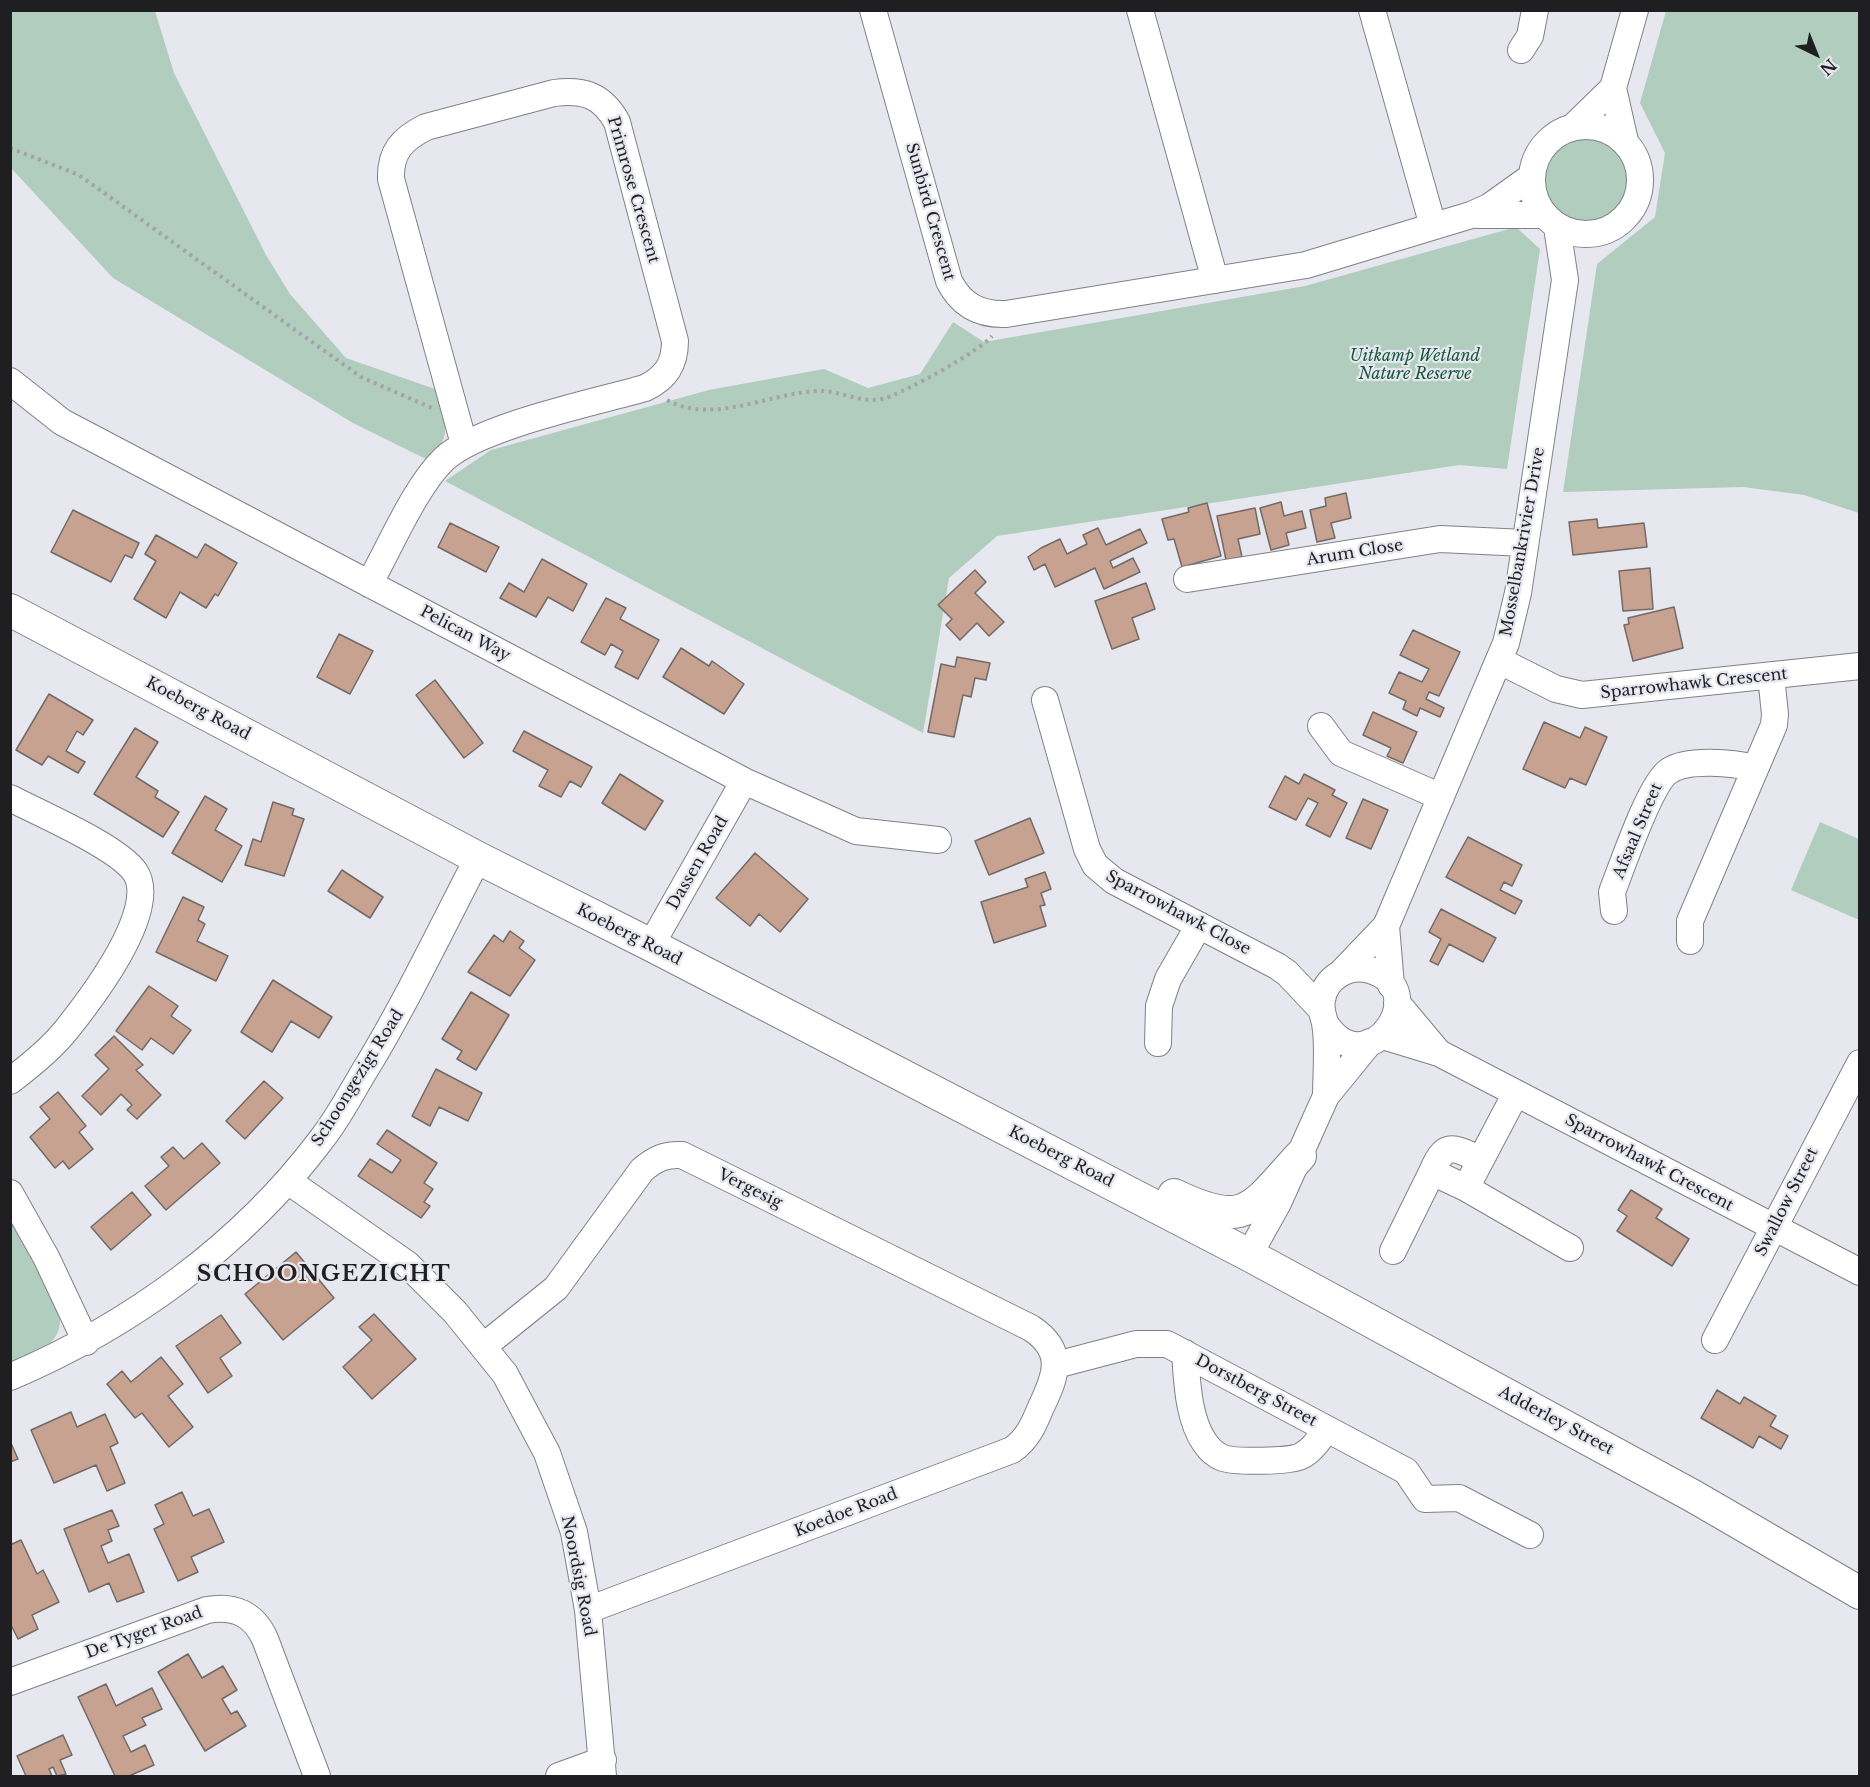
<!DOCTYPE html>
<style>
body{margin:0}
#map{position:relative;width:1870px;height:1787px;overflow:hidden;background:#e7e7f0;font-family:"Libre Baskerville",serif}
canvas{display:block}
.frame{position:absolute;inset:0;border:12px solid #1f1f22;pointer-events:none}
.north{position:absolute;left:1786px;top:24px;width:60px;height:60px;-webkit-text-stroke:4px #e7e7f0;paint-order:stroke;rotate:137deg;font-size:16px;font-weight:700;line-height:24px;text-align:center;color:#1f1f22}
.north::after{content:'';display:block;margin:auto;width:21px;height:27px;background:#1f1f22;clip-path:polygon(50% 0,100% 100%,50% 72%,0 100%)}
</style>
<div id="map">
<canvas width="1870" height="1787"></canvas>
<div class="frame"></div>
<div class="north">N</div>
</div>
<script>
const context = document.querySelector('canvas').getContext('2d');
context.lineJoin = 'round';
function fillPath(path, color) {
  context.fillStyle = color;
  context.fill(path, 'evenodd');
}
function strokePath(path, color, width, dash) {
  context.strokeStyle = color;
  context.lineWidth = width;
  context.lineCap = dash ? 'butt' : 'round';
  context.setLineDash(dash || []);
  context.stroke(path);
}
function write(font, color, halo, rows, align = 'center') {
  context.font = font + ' "Libre Baskerville",serif';
  context.lineWidth = 4.5;
  context.setLineDash([]);
  context.textBaseline = 'middle';
  context.strokeStyle = halo;
  context.fillStyle = color;
  for (const [text, x, y, turn = 0] of rows) {
    context.save();
    context.translate(x, y);
    context.rotate((+turn || 0) * Math.PI / 180);
    context.textAlign = isNaN(turn) ? turn : align;
    if (halo) context.strokeText(text, 0, 0);
    context.fillText(text, 0, 0);
    context.restore();
  }
}
const green = new Path2D(`
 M11,11h144l19,62 92,182 24,39 56,64 89,31c10,32 20,45 -7,71l-75,-37 -240,-145 -102,-110z
 M1666,11h193v502l-55,-18 -61,-8 -180,5 34,-228 58,-47 10,-64 -25,-50z
 M1542 180a43 43 0 1 1 86 0a43 43 0 1 1-86 0Z
 M1516,227l24,22 -33,220 -48,-4 -462,71 -48,42 -26,155 -478,-252 46,-31 218,-60 115,-21 44,19 52,-14 33,-52 31,20 321,-56z
 M1820,822l39,17v81l-68,-30z
 M10,1216l50,100c2,31 -26,37 -50,49z`);
const building = new Path2D(`
 M1346,493l5,25 -20,5 4,15 -18,4 -7,-32 16,-4 -1,-8z
 M1281,502l3,14 18,-5 4,17 -20,5 3,12 -18,5 -11,-42z
 M1207,503l14,53 -39,11 -8,-28 -6,1 -6,-21 27,-7 -1,-4z
 M1255,508l5,26 -22,5 4,18 -16,3 -9,-44z
 M73,510l66,33 -7,15 -7,-3 -14,27 -60,-30z
 M1597,519l1,9 46,-5 3,24 -74,8 -4,-33z
 M450,523l49,24 -13,25 -48,-25z
 M1098,528l8,17 34,-16 7,14 -37,18 3,7 20,-10 7,14 -36,17 -9,-21 -40,19 -10,-23 -11,6 -6,-13 13,-9 19,-9 7,15 20,-10 -4,-9z
 M156,535l41,23 8,-14 32,19 -19,33 -3,-2 -9,14 -26,-16 -14,26 -32,-19 22,-38 -11,-7z
 M542,559l45,25 -14,27 -25,-14 -12,20 -36,-19 9,-15 15,9z
 M1650,568l3,41 -30,2 -4,-40z
 M975,570l11,12 -11,11 29,29 -15,14 -12,-13 -17,17 -14,-15 6,-6 -14,-14z
 M1146,583l9,26 -23,9 7,21 -27,10 -17,-48z
 M606,598l20,10 -6,11 39,21 -21,39 -23,-12 8,-16 -12,-7 -6,11 -24,-13z
 M1674,607l9,41 -50,13 -9,-36 5,-1 -1,-6z
 M1413,630l47,22 -21,44 -10,-4 -3,7 18,9 -4,9 -20,-9 -3,8 -14,-7 3,-8 -17,-8 10,-21 23,10 7,-13 -29,-14z
 M339,634l34,17 -23,43 -33,-17z
 M681,648l28,18 3,-5 32,23 -20,30 -61,-37z
 M957,657l33,6 -4,17 -11,-2 -4,19 -8,-2 -9,42 -26,-5 13,-68 14,3z
 M435,680l48,63 -19,15 -48,-63z
 M49,694l44,26 -10,15 -6,-4 -11,20 19,11 -7,11 -30,-17 -6,9 -26,-15z
 M1373,712l44,20 -14,31 -16,-7 4,-8 -28,-13z
 M1544,722l36,16 5,-11 22,10 -21,48 -16,-7 -5,10 -42,-19z
 M135,728l23,14 -22,35 22,14 -3,6 24,15 -16,25 -69,-43z
 M524,731l68,36 -11,20 -11,-6 -9,16 -22,-11 9,-16 -35,-19z
 M620,774l43,27 -18,29 -43,-27z
 M1304,774l31,16 -3,5 15,8 -17,34 -24,-12 12,-22 -10,-5 -12,22 -27,-13 16,-31 14,8z
 M205,796l22,13 -12,21 27,16 -20,36 -50,-29z
 M1363,799l25,11 -17,39 -25,-11z
 M273,802l21,7 -2,6 12,4 -20,57 -39,-11 8,-26 8,3z
 M1030,818l14,35 -55,22 -14,-34z
 M1468,837l54,28 -10,21 -8,-4 -4,8 22,11 -7,13 -69,-37z
 M755,853l53,46 -28,33 -21,-18 -9,12 -34,-28z
 M342,870l41,27 -13,21 -42,-27z
 M1045,872l6,17 -10,4 4,12 -5,1 6,20 -52,17 -13,-41 47,-15 -3,-8z
 M183,897l21,10 -6,13 7,4 -8,17 31,15 -12,25 -60,-29z
 M1441,909l55,29 -13,24 -34,-18 -11,21 -8,-4 11,-22 -12,-7z
 M510,931l14,10 -5,7 16,12 -25,36 -42,-24 26,-37 9,7z
 M273,980l59,37 -13,21 -28,-17 -19,31 -31,-20z
 M149,986l29,20 -7,10 20,14 -18,24 -22,-16 -9,12 -26,-19z
 M471,992l38,23 -33,55 -19,-11 5,-8 -20,-12z
 M114,1036l29,29 -7,5 25,25 -24,24 -10,-9 5,-5 -11,-11 -20,21 -19,-19 27,-27 -14,-14z
 M436,1069l46,24 -14,28 -29,-14 -9,19 -18,-10z
 M264,1081l19,17 -38,41 -19,-18z
 M58,1092l28,34 -7,6 14,17 -24,20 -6,-8 -8,7 -25,-31 20,-18 -10,-12z
 M387,1130l50,33 -13,20 9,6 -9,13 6,4 -9,12 -63,-42 12,-17 22,14 9,-13 -24,-16z
 M202,1143l18,20 -54,47 -21,-24 24,-20 -8,-9 12,-10 11,12z
 M1631,1190l31,19 -6,9 33,21 -17,27 -55,-35 10,-15 -9,-6z
 M132,1192l19,23 -40,35 -20,-23z
 M296,1252l38,46 -51,42 -38,-46z
 M374,1314l42,45 -44,40 -29,-32 29,-27 -13,-13z
 M221,1315l20,28 -21,15 12,18 -24,17 -32,-47z
 M161,1357l22,27 -15,12 25,31 -24,20 -27,-34 -7,5 -28,-34 15,-13 9,11z
 M1717,1390l23,14 4,-7 32,19 -6,10 18,10 -7,13 -22,-13 -6,12 -52,-30z
 M71,1412l6,15 28,-13 13,29 -8,4 15,36 -18,8 -11,-26 -42,18 -23,-53z
 M10,1441l8,18 -8,3z
 M182,1492l11,24 16,-7 15,33 -33,15 7,15 -20,9 -24,-52 10,-5 -9,-19z
 M112,1510l7,16 -11,4 4,11 -11,5 7,17 21,-9 15,38 -27,10 -8,-19 -20,9 -25,-63z
 M21,1540l16,34 6,-4 16,32 -27,13 6,14 -20,10 -8,-16v-78z
 M188,1654l14,24 21,-12 14,24 -15,9 9,15 6,-3 9,15 -41,25 -47,-79z
 M106,1684l10,22 36,-18 10,21 -20,9 4,7 -23,11 8,16 14,-7 9,20 -25,11h-14l-37,-79z
 M63,1735l9,20 -12,5 6,14 -9,2 -4,-9 -4,2 3,7h-26l-9,-20z`);
const path = new Path2D(`
 M10,148l69,27 282,202 71,31
 M667,400c47,26 106,-9 154,-9 20,0 44,14 64,7 21,-6 93,-46 107,-62`);
const minor = new Path2D(`
 M873,10l76,271c12,24 30,34 57,33l300,-49 165,-50 18,-8 42,-30
 M1140,10l75,270
 M1372,10l61,216
 M1521,50l9,-14 5,-26
 M1532 180a54 54 0 1 1 108 0a54 54 0 1 1-108 0Z
 M1573,127l40,-39
 M1625,141l-12,-53 22,-78
 M1478,215h65
 M10,381l52,41 682,359 112,50 82,9
 M1187,579l253,-40 85,4
 M369,584c21,-37 46,-97 75,-125 36,-33 152,-57 201,-71 21,-10 30,-24 30,-47l-58,-219c-15,-27 -34,-33 -63,-29l-128,34c-24,12 -36,25 -35,52l73,265
 M1500,661l56,28 26,6 278,-29
 M1045,700l42,149 8,16 19,16 163,85 10,7 34,36
 M1321,726l20,27 100,44
 M10,798c31,16 108,49 125,74 25,37 -44,127 -68,157 -15,19 -37,37 -57,52
 M1614,911l-2,-19c10,-25 38,-109 57,-121 19,-13 65,-8 86,-3
 M1386,926l5,59
 M1690,941v-20l84,-196 1,-11 -4,-38
 M651,945l93,-164
 M1342,972l44,-46 120,-283 12,-50 47,-313 -8,-53
 M1397,1003l42,50
 M1325,1023c42,66 111,-34 45,-53 -22,-6 -45,8 -48,30 -2,9 1,15 3,23 4,23 1,50 1,73
 M1383,1036l56,17 421,219
 M1158,1043l1,-37 9,-27 31,-54
 M1516,1093l-50,95 104,60
 M1432,1172c13,-31 20,-25 48,-13
 M288,1181l119,83 48,48 50,62 42,79 27,79 14,78 15,166
 M10,1193l36,64 40,85
 M1393,1251l39,-79 34,16
 M1249,1255l29,-52 48,-107 44,-54
 M1715,1340l145,-277
 M484,1346l72,-58 86,-118c13,-11 23,-16 40,-15l349,173c35,23 25,48 10,79 -7,17 -13,32 -29,43l-424,160
 M1185,1353c2,28 3,66 20,90 4,6 10,12 18,15 11,4 67,4 78,-2 11,-5 19,-17 25,-27
 M1056,1365l80,-21h31l239,127 19,28 34,-1 71,37
 M10,1377c120,-51 232,-132 311,-237 16,-20 28,-43 41,-65 43,-70 78,-144 116,-217
 M10,1682l197,-72c27,-5 47,4 58,29l52,137
 M559,1776l44,-16`);
const major = new Path2D(`
 M10,610l468,248 173,87 598,310 444,241 167,97
 M1174,1195c73,35 77,14 126,-39`);
const streetNames = [
 ["Primrose Crescent",633,190,74],
 ["Sunbird Crescent",930,212,74],
 ["Mosselbankrivier Drive",1523,542,-80],
 ["Arum Close",1355,553,-9],
 ["Pelican Way",465,634,28],
 ["Sparrowhawk Crescent",1694,684,-6],
 ["Koeberg Road",198,709,28],
 ["Afsaal Street",1638,831,-67],
 ["Dassen Road",698,863,-60],
 ["Sparrowhawk Close",1178,913,28],
 ["Koeberg Road",629,935,27],
 ["Schoongezigt Road",358,1078,-58],
 ["Koeberg Road",1061,1157,27],
 ["Sparrowhawk Crescent",1649,1163,28],
 ["Vergesig",750,1189,26],
 ["Swallow Street",1787,1202,-63],
 ["Dorstberg Street",1256,1391,28],
 ["Adderley Street",1556,1421,28],
 ["Koedoe Road",846,1513,-21],
 ["Noordsig Road",578,1576,79],
 ["De Tyger Road",144,1633,-20]
];
const parkNames = [
 ["Uitkamp Wetland",1415,356],
 ["Nature Reserve",1415,374]
];
const districtNames = [
 ["SCHOONGEZICHT",324,1275]
];
fillPath(green, '#b0cdbd');
fillPath(building, '#c8a291');
strokePath(building, '#726a66', 1.5);
strokePath(minor, '#808088', 28);
strokePath(major, '#808088', 34);
strokePath(path, '#a3a3aa', 4, [3, 4.5]);
strokePath(minor, '#fff', 26);
strokePath(major, '#fff', 32);
write('16px', '#1f1f22', '#e7e7f0', streetNames);
write('italic 16px', '#15573a', '#e7e7f0', parkNames);
context.letterSpacing = '1.5px';
write('bold 22px', '#1f1f22', '#e7e7f0', districtNames);
context.letterSpacing = '0px';
</script>
